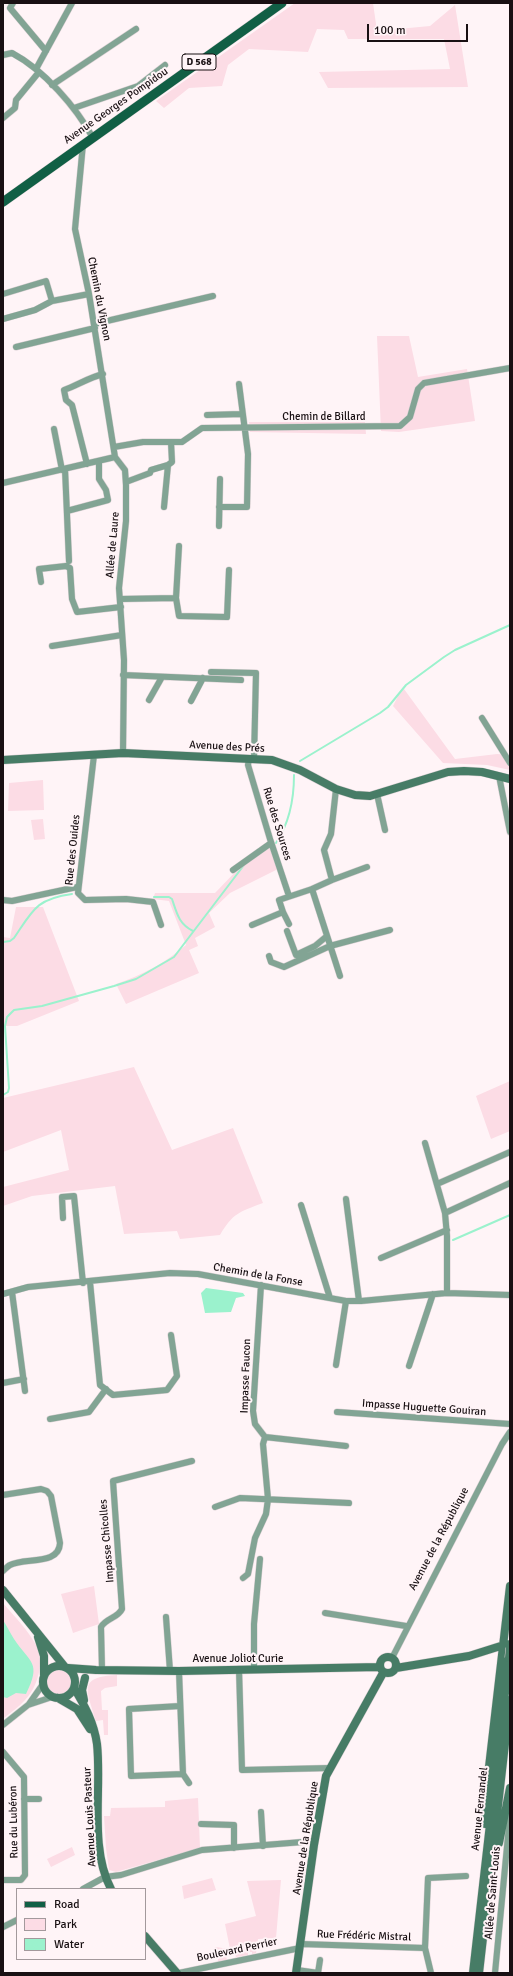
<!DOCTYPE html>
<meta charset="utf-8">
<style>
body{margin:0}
#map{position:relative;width:513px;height:1976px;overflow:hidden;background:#fff4f7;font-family:Signika,sans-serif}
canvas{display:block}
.frame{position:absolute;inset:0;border:4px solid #191013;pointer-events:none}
.legend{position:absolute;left:16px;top:1888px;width:130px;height:72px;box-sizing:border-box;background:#fff4f7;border:1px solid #a3999c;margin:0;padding:5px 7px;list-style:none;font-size:12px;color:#191013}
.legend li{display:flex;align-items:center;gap:8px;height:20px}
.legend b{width:20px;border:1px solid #a3999c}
.scale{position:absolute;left:367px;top:24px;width:101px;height:18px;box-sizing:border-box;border:2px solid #191013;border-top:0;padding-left:5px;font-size:12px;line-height:14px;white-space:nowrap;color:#191013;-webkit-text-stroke:3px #fff4f7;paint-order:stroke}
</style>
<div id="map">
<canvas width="513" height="1976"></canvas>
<div class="frame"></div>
<ul class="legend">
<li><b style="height:5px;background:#115f45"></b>Road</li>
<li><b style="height:11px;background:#fcdce5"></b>Park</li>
<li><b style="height:11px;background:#9bf2cd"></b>Water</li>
</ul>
<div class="scale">100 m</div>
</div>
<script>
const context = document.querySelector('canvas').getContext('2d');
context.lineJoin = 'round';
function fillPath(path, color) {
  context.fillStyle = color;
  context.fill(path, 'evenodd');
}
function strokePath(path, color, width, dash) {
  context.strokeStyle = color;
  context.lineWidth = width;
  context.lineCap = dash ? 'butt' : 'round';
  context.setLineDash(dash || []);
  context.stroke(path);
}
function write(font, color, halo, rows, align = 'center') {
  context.font = font + ' Signika,sans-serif';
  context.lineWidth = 4;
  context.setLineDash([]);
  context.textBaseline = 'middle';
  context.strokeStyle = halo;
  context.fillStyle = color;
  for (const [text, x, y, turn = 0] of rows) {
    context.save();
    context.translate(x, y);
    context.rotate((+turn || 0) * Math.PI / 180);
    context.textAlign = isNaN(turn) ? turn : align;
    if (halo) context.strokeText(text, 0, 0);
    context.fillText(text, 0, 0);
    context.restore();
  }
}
const green = new Path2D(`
 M295,3h78l4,28 53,-5 25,-21 13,82 -140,1 -9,-16 131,-3 -6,-30h-96l-4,-9 -27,-1 -9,23 -59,-3 -21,16 -6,21 -33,2 -25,20 -8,-7z
 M377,336h32l9,41 49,-8 8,52 -76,11 -18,-1z
 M249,422h116l1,12 -116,-2z
 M404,689l51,70 42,-5 13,1v15l-23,-5 -44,-2 -50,-57 5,-10z
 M43,780l1,30 -36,1 1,-28z
 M43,819l2,20 -11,1 -3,-20z
 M270,845l8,24 -48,24 -21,20 6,14 -20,11 3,8 -9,4 10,23 -73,31 -10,-20c26,-9 49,-21 70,-39l-17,-44 -16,-2 2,-6h60l25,-26z
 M16,907h27l36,94 -62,25h-14v-89l7,1z
 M134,1067l38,83 61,-22 30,75c-24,9 -30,10 -43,32l-40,4 -3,-8 -53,3 -9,-48 -83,10 -29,10v-19l66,-17 -8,-40 -58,22v-54z
 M510,1081v50l-19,8 -15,-43z
 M94,1586l5,38 -26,9 -12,-39z
 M3,1603c11,13 25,27 33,42 9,16 2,42 -11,55 -6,7 -14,12 -21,18z
 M46 1682a13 13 0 1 1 26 0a13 13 0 1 1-26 0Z
 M117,1675v11l-12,2 -4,3 1,19h6v25h-4l-1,-15 -7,1c-9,-31 -19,-44 21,-46z
 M198,1798l2,50 -84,24 -7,-2 -3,-22 -2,-32h6l1,-8 54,-1v-6z
 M72,1847l3,8 -24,12 -4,-8z
 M212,1878l4,12 -32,9 -2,-13z
 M281,1880l-5,58 -18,1 -2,14 -4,1v-2h-4v3l-12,2 -2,-7 -2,-1 1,4 -7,2 1,5 -9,1 -3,-14 15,2 -5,-25 31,-8 -9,-35z`);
const water = new Path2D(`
 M206,1288l37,5 2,3 -9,2 -5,14 -26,1 -4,-20z
 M3,1620c4,6 7,13 11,19 16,24 28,23 12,55l-10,-1 -9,5 -4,-1z`);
const stream = new Path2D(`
 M300,761l80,-48 8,-6 18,-22 38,-28 11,-7 55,-25
 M276,843c14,-21 18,-43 18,-68
 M154,897h15l3,2c5,15 7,25 21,32
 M3,942l7,-1 4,-3c19,-28 22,-39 58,-44
 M3,1095l5,-3 1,-4 -4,-62 2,-9 7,-7 28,-4 72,-20 22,-7 38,-22 70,-92
 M453,1240l57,-25`);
const street = new Path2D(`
 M13,3l-3,5 36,43
 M3,55l9,-2c32,17 64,54 81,85
 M36,69l36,-66
 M52,85l84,-56
 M74,108l64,-22 27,-21
 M3,118l12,-10 1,-8 23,-28
 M83,144l-8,85 14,65 26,163
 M3,294l43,-13 6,20
 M3,319l32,-9 17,-9 37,-7
 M94,324l119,-28
 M16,347l79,-19
 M207,415l35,-1
 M54,429l8,41
 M114,447l29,-5h39l20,-14 198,-2 10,-9 8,-28 6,-6 86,-15
 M115,457l10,13 1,15v36l-7,67 5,72 -1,93
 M87,464l-15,-59 -6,-5 -2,-10c14,-5 24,-12 39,-16
 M65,469l4,92
 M126,482l24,-9 1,-3 17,-5 4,-3 -1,-20
 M3,483l112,-26
 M164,507l4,-42
 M219,507h28l1,-53 -9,-70
 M67,511l41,-11 -2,-10 -7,-11v-18
 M219,526l1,-47
 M41,582l-2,-13 27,-3 4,2 2,31 5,13 44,-5
 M176,598l3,-52
 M120,599l56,-1 3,18 48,1 2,-47
 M52,646l70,-11
 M211,672l45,1 -2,86
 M123,675l118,5
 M149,700l13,-23
 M191,701l12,-23
 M482,718l28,45
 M94,755l-16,138 7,7 41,-1 27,3 8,23
 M249,759l-1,6 22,74 19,57
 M499,776l11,56
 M336,789l-5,45 -7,16 8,30 -20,9 28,87
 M377,794l8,36
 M233,870l38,-27
 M332,880l35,-13
 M3,900l9,1 65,-14
 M283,912l6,12
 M252,925l31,-13 -4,-12 33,-11
 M287,931l9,24 19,-9 12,-10
 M269,956l2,6 13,5 46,-21 60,-16
 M425,1143l20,70 2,23v57
 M437,1184l73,-32
 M346,1199l13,102
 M301,1205l29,93
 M445,1213l65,-30
 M63,1218l-1,-21 12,-1 9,87
 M381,1258l66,-28
 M90,1282l10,103 13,10 54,-5 10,-14 -6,-41
 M261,1285l-8,126 2,13 10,13
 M12,1292l13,99
 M3,1294l25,-7 142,-14 28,1 148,27h15l86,-8 63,2
 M336,1365l10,-64
 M409,1366l24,-72
 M3,1383l21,-4
 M337,1412l173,12
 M50,1419l39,-7 17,-23
 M265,1437l81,9
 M3,1495l38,-6 6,2 4,5 9,47c-1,23 -35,14 -50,22 -2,1 -5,4 -7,6
 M215,1507l25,-9 109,5
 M243,1578l5,-4 7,-36 11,-24 2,-15 -5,-55 2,-7
 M325,1613l81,13
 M166,1617l4,54
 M392,1658l110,-214 8,-12
 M239,1669l3,101 89,-2
 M254,1669v-45l6,-65
 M102,1670l-1,-43c5,-9 17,-9 21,-18l-9,-128 79,-20
 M179,1671l4,103
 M29,1704l14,-20
 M180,1706l-51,3 2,67 52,-2
 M3,1725l25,-20 24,-8
 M3,1752l21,25 1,98 -4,5h-18
 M183,1774l6,9
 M24,1799h15
 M261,1812l2,34
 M201,1824l33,1v23
 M83,1889l22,-12 16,-2 81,-25 113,-9
 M3,1927l14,-7
 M301,1944l124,4 6,25
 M425,1948l3,-70 38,-2
 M297,1970l21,3
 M179,1973l121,-25
 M318,1973l2,-13
 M495,1973l15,-158`);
const secondary = new Path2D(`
 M3,760l120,-7 149,7 28,10 36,19 19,6 15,1 78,-24 16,-1 18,1 28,7
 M3,1590l62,77
 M38,1637l6,19v19
 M380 1665a8 8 0 1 1 16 0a8 8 0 1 1-16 0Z
 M43 1682a16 16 0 1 1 32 0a16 16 0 1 1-32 0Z
 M68,1668l28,2 83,1 200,-4
 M396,1668l73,-12 38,-12
 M74,1688c11,18 20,35 23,56 5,46 -8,103 14,145
 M58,1698l19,11 13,20
 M84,1700l-2,-10 3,-12
 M485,1824l1,-31 24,-207
 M499,1843l11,-55
 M145,1936l32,37
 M296,1973l18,-128 12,-69 57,-103
 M473,1973l36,-315
 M479,1973l31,-273`);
const primary = new Path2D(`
 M3,202l279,-199`);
const secondaryBridge = new Path2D(`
 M509,1658l1,-10`);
const shields = [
 [199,62,34]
];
const shieldNames = [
 ["D 568",199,62]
];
const streetNames = [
 ["Avenue Georges Pompidou",116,106,-35],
 ["Chemin du Vignon",99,299,79],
 ["Chemin de Billard",324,417],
 ["Allée de Laure",113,545,-85],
 ["Avenue des Prés",227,747,3],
 ["Rue des Sources",277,824,73],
 ["Rue des Ouides",73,850,-84],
 ["Chemin de la Fonse",258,1275,10],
 ["Impasse Faucon",246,1376,-88],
 ["Impasse Huguette Gouiran",424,1408,4],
 ["Avenue de la République",439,1539,-62],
 ["Impasse Chicolles",107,1541,-95],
 ["Avenue Joliot Curie",238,1659],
 ["Avenue Fernandel",480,1809,-84],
 ["Avenue Louis Pasteur",90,1817,-93],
 ["Rue du Lubéron",14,1822,-91],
 ["Avenue de la République",306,1838,-81],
 ["Allée de Saint-Louis",493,1893,-85],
 ["Rue Frédéric Mistral",364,1936,2],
 ["Boulevard Perrier",237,1950,-12]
];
fillPath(green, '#fcdce5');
fillPath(water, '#9bf2cd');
strokePath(stream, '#9bf2cd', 2);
strokePath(street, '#dad0d3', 7);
strokePath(secondary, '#dad0d3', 9);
strokePath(primary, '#dad0d3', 10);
strokePath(street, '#82a494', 6);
strokePath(secondary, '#477c66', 8);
strokePath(primary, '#115f45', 9);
strokePath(secondaryBridge, '#dad0d3', 9, []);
strokePath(secondaryBridge, '#477c66', 8);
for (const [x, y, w] of shields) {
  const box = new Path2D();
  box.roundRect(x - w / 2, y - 8, w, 16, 3);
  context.fillStyle = '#fff4f7';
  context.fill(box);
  strokePath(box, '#191013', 1);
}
write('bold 10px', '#191013', null, shieldNames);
write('11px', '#191013', '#fff4f7', streetNames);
</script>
